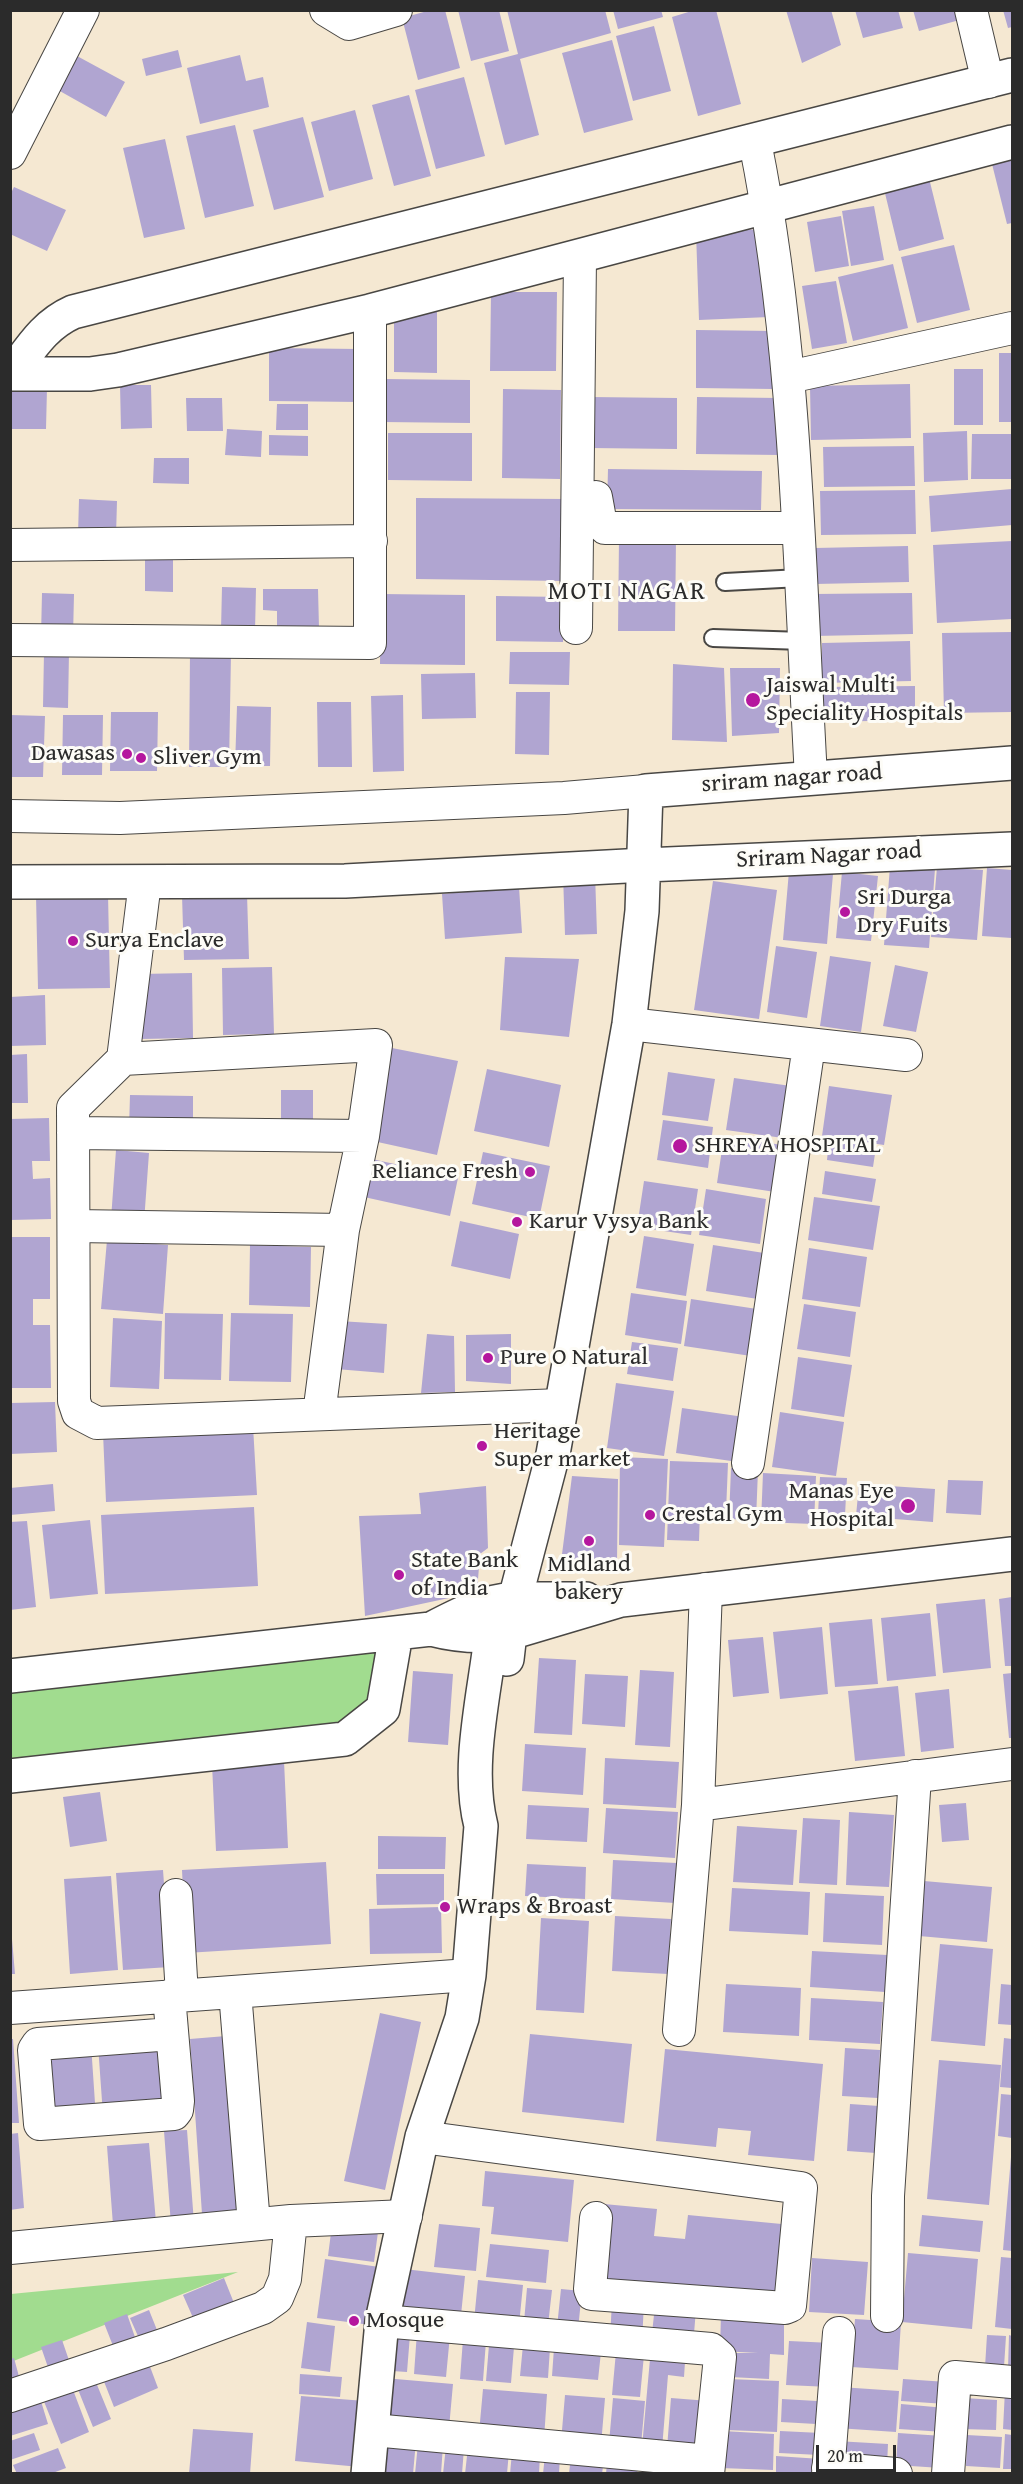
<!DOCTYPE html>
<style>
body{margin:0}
#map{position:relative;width:1023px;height:2484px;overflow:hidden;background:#f5e8d2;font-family:"Gentium Book Plus",serif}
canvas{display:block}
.frame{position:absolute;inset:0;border:12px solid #2b2b2b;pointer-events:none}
.scale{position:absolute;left:816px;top:2445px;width:80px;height:27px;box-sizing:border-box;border:3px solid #2b2b2b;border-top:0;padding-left:8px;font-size:18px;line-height:21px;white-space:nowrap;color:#2b2b2b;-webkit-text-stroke:4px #fdfcf7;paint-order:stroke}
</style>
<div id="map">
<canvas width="1023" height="2484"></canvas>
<div class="frame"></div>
<div class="scale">20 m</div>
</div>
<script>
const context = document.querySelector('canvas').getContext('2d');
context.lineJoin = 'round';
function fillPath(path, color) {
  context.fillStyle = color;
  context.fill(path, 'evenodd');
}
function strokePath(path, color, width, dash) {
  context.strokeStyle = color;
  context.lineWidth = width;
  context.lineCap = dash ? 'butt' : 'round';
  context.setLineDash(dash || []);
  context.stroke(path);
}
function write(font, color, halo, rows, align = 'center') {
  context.font = font + ' "Gentium Book Plus",serif';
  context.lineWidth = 6;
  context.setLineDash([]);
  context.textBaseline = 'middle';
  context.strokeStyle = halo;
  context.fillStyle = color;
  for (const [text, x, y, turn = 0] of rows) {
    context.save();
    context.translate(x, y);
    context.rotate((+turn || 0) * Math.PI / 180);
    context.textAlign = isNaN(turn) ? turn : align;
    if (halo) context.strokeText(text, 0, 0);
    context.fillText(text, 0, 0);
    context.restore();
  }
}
const green = new Path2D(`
 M396,1634l-13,75 -38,30 -334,37 -1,-100z
 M238,2272l-227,90v-68z`);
const building = new Path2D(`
 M431,10h14l15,58 -42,12 -16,-62z
 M458,10h41l10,41 -38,10z
 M507,10h98l6,23 -91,26 19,76 -34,10 -21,-82 34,-9z
 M613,10h48l2,7 -45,12z
 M695,10h21l25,94 -43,12 -26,-99z
 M786,10h45l10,35 -39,18z
 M855,10h43l5,18 -40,10z
 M913,10h52l2,8 -48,13z
 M1003,10h9v17l-4,1z
 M654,26l17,65 -38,10 -17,-65z
 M612,40l21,80 -49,13 -22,-80z
 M178,50l4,17 -36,9 -4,-17z
 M240,55l6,26 17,-4 6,30 -69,17 -13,-56z
 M77,56l48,26 -19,35 -48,-27z
 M464,77l21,79 -49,13 -21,-79z
 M409,95l22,81 -37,10 -22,-81z
 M355,110l18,69 -44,12 -18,-69z
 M303,117l21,80 -50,13 -21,-80z
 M235,125l19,81 -49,12 -19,-82z
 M165,139l20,90 -41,9 -21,-90z
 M1012,159v64l-5,1 -15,-60z
 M928,174l16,65 -45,12 -16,-66z
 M14,187l52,23 -19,41 -37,-17v-39z
 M874,206l10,54 -33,6 -9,-55z
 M841,216l8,50 -34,6 -8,-50z
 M765,229l4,88 -70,3 -3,-88z
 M954,245l16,65 -53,13 -16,-66z
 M893,264l15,64 -55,13 -15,-64z
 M836,281l11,62 -35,6 -10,-63z
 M491,292h66l-1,79h-66z
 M394,311h43v62l-43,-1z
 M696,330l78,1 -1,58 -77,-1z
 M269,348l91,1v53l-91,-1z
 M999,353h13v69h-13z
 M954,369h29v56h-29z
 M383,379l87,1v43l-87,-1z
 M910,384l1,54 -100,2 -1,-54z
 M120,385h31l1,43 -31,1z
 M10,388h37l-1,41h-36z
 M503,389l58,1 -1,89 -58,-1z
 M590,397l87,1v51l-87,-1z
 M697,397l83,1v57l-84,-1z
 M186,398h36l1,33h-36z
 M277,404h31v26h-32z
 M227,429l35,2 -1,26 -36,-2z
 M967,431l1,49 -44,2 -1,-49z
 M388,433h84v48l-84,-1z
 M972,434h40v45h-41z
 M269,435l39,1v20l-39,-1z
 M914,446l1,40 -91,1 -1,-40z
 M154,458h35v26l-36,-1z
 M608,469l154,2 -1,39 -154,-1z
 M1012,489v36l-81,7 -2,-36z
 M915,490l1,44 -95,1 -1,-44z
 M416,498l150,1 -1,82 -149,-2z
 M79,499l38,2 -1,35 -38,-1z
 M619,538h57l-1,93h-57z
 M1012,541v78l-75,4 -4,-78z
 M908,546l1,36 -94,2v-36z
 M145,554h28v38l-28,-1z
 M222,587l34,1 -1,43 -34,-1z
 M263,589h55l1,39h-42v-17l-14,-1z
 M42,593l32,1 -1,43 -32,-1z
 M912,593l1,41 -99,2v-42z
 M381,594l84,1v70l-85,-1z
 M496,596l68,1 -1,45 -67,-1z
 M1012,632v80l-68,1 -2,-80z
 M910,641l1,40 -89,2v-40z
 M44,652h25l-1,56 -25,-1z
 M510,652h60l-1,33 -60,-1z
 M190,653h41l-2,114h-40z
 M673,664l51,4 3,74 -55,-2z
 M730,668h50l-1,65 -47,3z
 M475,673l1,45 -54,1 -1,-45z
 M915,686v34l-93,2 -1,-35z
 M516,692h34l-1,63 -34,-1z
 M403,695l1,76 -31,1 -2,-76z
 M317,702h34l1,65h-34z
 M237,706l34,1 -1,59h-35z
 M111,712h47l-1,59h-47z
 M10,715l35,1 -2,61h-33z
 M63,715h40l-1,60h-40z
 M890,866l45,3 -6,79 -45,-3z
 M937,867l46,3 -6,70 -46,-3z
 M987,868l25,2v68l-30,-2z
 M789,871l44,3 -6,70 -44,-4z
 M842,872l36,4 -7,65 -35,-3z
 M595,873l2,61 -32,1 -2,-61z
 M713,881l64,9 -18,129 -65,-9z
 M519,887l3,46 -77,6 -3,-45z
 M108,894l2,94 -72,1 -2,-94z
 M247,894l2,65 -65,1 -2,-65z
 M776,946l41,6 -10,66 -40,-6z
 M830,956l41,6 -10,70 -41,-6z
 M505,957l74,2 -10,78 -69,-7z
 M895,965l33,7 -12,60 -33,-6z
 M272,967l2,67 -51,1 -1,-67z
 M192,973l1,65 -52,1 -1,-65z
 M45,995l1,50 -36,1v-49z
 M392,1048l66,13 -21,94 -64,-14z
 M27,1054l1,49h-18v-48z
 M487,1069l74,16 -12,62 -75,-16z
 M668,1072l47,7 -7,42 -46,-6z
 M734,1078l57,8 -8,52 -57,-8z
 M829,1086l63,9 -8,50 -62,-9z
 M281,1090h32v39h-32z
 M130,1095l63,1v34l-64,-1z
 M49,1118l1,43h-18l1,18 17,-1 1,41 -41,1v-101z
 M663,1120l50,7 -5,41 -51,-8z
 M724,1136l58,9 -7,47 -58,-9z
 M829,1140l47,7 -3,20 -46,-7z
 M116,1150l33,3 -5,69 -33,-3z
 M483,1152l67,14 -11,53 -67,-15z
 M372,1159l86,19 -8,38 -86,-19z
 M825,1171l51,8 -4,23 -50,-8z
 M644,1181l54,8 -7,46 -54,-8z
 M706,1189l60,10 -6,45 -61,-9z
 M814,1197l66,9 -7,44 -65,-10z
 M460,1221l59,13 -9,45 -59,-13z
 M644,1236l50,8 -8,52 -50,-8z
 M10,1237h40v62h-17v26h17l1,63h-41z
 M107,1240l61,5 -5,69 -62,-5z
 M250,1245l61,2 -1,60 -61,-2z
 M713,1245l51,8 -6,46 -52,-8z
 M809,1248l58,9 -7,50 -58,-8z
 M631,1293l56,8 -6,43 -56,-9z
 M691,1299l66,10 -6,47 -67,-10z
 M804,1304l52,8 -6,45 -53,-8z
 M165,1313l58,1 -2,66 -57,-1z
 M231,1313l62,1 -2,68 -62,-1z
 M113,1318l49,3 -3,68 -49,-2z
 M339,1321l48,3 -3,49 -48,-4z
 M427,1334l27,2 1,56 -34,1z
 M511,1334v50l-45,-3v-46z
 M632,1342l46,6 -5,33 -46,-7z
 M798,1357l54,8 -8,52 -53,-8z
 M616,1383l58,8 -10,65 -57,-8z
 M55,1402l2,50 -47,2v-51z
 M682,1408l62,9 -6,45 -62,-9z
 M780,1412l64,10 -8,54 -64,-9z
 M253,1426l4,69 -151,7 -3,-69z
 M620,1457l48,2 -4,88 -45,-2z
 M670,1461l58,2 -2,49 -26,-1 -1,30 -32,-1z
 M731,1468l27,2 -2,50 -27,-1z
 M763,1473l53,3 -2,48 -53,-2z
 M572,1476l46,3 -1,83h-56z
 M820,1477l27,1 -2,37 -27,-1z
 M948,1480l35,1 -2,34 -35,-2z
 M53,1484l2,27 -45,4v-27z
 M859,1484l76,5 -2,33 -77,-6z
 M486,1486l2,62 -8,6 -3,38 -112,24 -6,-100 62,-2 -2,-21z
 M254,1507l4,79 -153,8 -4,-79z
 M90,1520l8,74 -48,5 -8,-74z
 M27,1521l9,86 -26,3v-88z
 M1012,1597v69h-7l-6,-67z
 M985,1599l6,69 -48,5 -7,-69z
 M930,1613l6,63 -49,5 -6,-63z
 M872,1619l6,65 -43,3 -6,-64z
 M822,1627l6,67 -48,5 -7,-67z
 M763,1637l6,56 -36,4 -5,-57z
 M539,1658l37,2 -4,75 -38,-2z
 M640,1670l34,2 -4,75 -35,-2z
 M413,1671l40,3 -5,71 -40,-3z
 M1012,1673v65h-3l-6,-64z
 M585,1674l43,2 -3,51 -43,-3z
 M898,1686l7,70 -50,5 -7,-70z
 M949,1689l5,59 -33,4 -6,-59z
 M525,1744l61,4 -3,47 -61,-4z
 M605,1758l74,4 -3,46 -73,-4z
 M284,1761l4,87 -72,3 -4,-87z
 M100,1792l7,49 -37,6 -7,-50z
 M966,1803l3,37 -27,2 -3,-37z
 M528,1805l61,3 -2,34 -61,-3z
 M606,1808l72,4 -3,46 -72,-5z
 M849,1812l45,3 -5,72 -43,-2z
 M803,1818l37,2 -3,65 -38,-2z
 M737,1826l60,4 -4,55 -60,-3z
 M378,1836l68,1 -1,32h-67z
 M613,1860l64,3 -2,40 -64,-4z
 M326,1862l5,82 -145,9 -4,-83z
 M527,1864l59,3 -1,32 -60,-3z
 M163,1870l7,97 -47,3 -7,-97z
 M376,1874h68v30l-67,1z
 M111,1876l7,94 -48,4 -6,-95z
 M924,1881l68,6 -5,55 -68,-6z
 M732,1888l78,4 -2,43 -79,-4z
 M825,1893l59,3 -2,49 -59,-3z
 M441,1907l1,46 -72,1 -1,-45z
 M615,1916l56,3 -3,55 -56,-3z
 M541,1918l48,3 -5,92 -48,-3z
 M12,1939l3,35h-5v-34z
 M940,1944l53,5 -8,97 -54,-5z
 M812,1951l75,4 -2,37 -75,-5z
 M726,1984l75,4 -2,48 -76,-4z
 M1001,1984l11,1v40l-14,-1z
 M811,1998l72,4 -3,42 -71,-4z
 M380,2013l41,9 -36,168 -41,-9z
 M530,2034l102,10 -8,79 -102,-11z
 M226,2036l13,175 -37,3 -12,-175z
 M1004,2038l8,1v49l-12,-1z
 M10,2039h3l6,84h-9z
 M165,2040l5,70 -67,5 -5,-70z
 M91,2044l5,74 -46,3 -6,-73z
 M845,2048l35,2 -2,48 -36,-2z
 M665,2049l158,15 -9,97 -66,-6 3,-24 -33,-3 -2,19 -60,-6z
 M939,2060l62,5 -12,140 -62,-6z
 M1001,2094l11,1v43l-14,-2z
 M850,2104l29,2 -3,47 -29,-2z
 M187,2130l7,93 -23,2 -7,-94z
 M18,2133l6,75 -14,2v-76z
 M149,2143l7,79 -43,3 -6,-79z
 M1011,2157l1,1v93l-9,-1z
 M485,2171l89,9 -6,62 -77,-8 3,-27 -12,-1z
 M604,2204l53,5 -3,27 31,3 3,-24 104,10 -8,75 -188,-19z
 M922,2215l61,6 -3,31 -61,-6z
 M439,2224l41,4 -4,43 -42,-4z
 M332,2225l46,7 -4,30 -46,-6z
 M490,2244l59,6 -3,33 -60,-6z
 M908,2253l70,6 -6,70 -70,-7z
 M1001,2257l11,1v71l-17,-2z
 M812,2258l56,4 -4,53 -55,-3z
 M325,2259l54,8 -8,58 -54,-7z
 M404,2269l61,7 -4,39 -62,-6z
 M224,2278l10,25 -40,17 -11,-25z
 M478,2280l45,5 -4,40 -45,-4z
 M527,2288l25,2 -4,35 -24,-3z
 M561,2289l21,2 -4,38 -21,-2z
 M612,2301l32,2 -2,39 -32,-3z
 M655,2306l41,3 -3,37 -42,-4z
 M149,2310l10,25 -18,8 -11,-25z
 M721,2313l63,4v38l-14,-1 -1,25 -39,-2 1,-24h27l-38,-2z
 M127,2314l10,29 -22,8 -11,-28z
 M855,2319l46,3 -3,48 -47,-3z
 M307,2322l28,4 -5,46 -29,-4z
 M417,2332l33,3 -4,42 -32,-3z
 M395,2333l15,2 -3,37 -15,-1z
 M987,2335l19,1 -2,31h-19z
 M1009,2335l3,1v33h-4z
 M463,2339l23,2 -3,40 -23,-2z
 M62,2340l10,29 -21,7 -10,-29z
 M789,2341l43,2 -2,44 -44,-2z
 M489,2345l25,2 -3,36 -25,-2z
 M523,2345l27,3 -2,30 -28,-2z
 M554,2348l47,4 -3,28 -46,-4z
 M616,2352l28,3 -4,42 -28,-2z
 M146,2356l12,32 -44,19 -13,-33z
 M14,2358l7,26 -11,3v-28z
 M650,2359l35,3 -1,15 -16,-2 -6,74 -20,-2z
 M300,2374l42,3 -2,20 -41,-3z
 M93,2375l18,44 -18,8 -18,-45z
 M384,2378l69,6 -4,44 -69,-5z
 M728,2379l51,2 -2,51 -51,-2z
 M903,2379l44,3 -1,22 -45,-3z
 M70,2382l19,50 -28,12 -20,-50z
 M840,2387l59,4 -3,41 -59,-4z
 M483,2389l64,5 -3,45 -65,-6z
 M1005,2390l7,1v39l-9,-1z
 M565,2395l40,3 -4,47 -40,-3z
 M301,2396l64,5 -5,66 -65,-6z
 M40,2398l8,26 -38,12v-29z
 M613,2398l32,3 -4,44 -32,-2z
 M671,2398l38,3 -5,50 -37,-3z
 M964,2398l33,2 -1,30 -34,-1z
 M782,2399l35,2 -1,23 -35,-2z
 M901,2404l45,4 -2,24 -45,-3z
 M193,2429l60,4 -3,41h-61z
 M723,2431l51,3 -1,36 -52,-2z
 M780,2431l41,2 -1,22 -41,-2z
 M34,2433l6,17 -30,10v-19z
 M898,2433l45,3 -2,32 -45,-3z
 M1005,2434l7,1v34h-9z
 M967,2435l35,2 -2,31 -34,-2z
 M386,2438l30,3 -3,33h-30z
 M836,2441l52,3 -1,22 -52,-4z
 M418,2443l25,2 -2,29h-26z
 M446,2446l18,2 -2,26h-19z
 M468,2447l41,4 -2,23h-42z
 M58,2448l8,20 -16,6h-33l-4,-9z
 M512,2452l28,3 -1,19h-29z
 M545,2455l15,1 -1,18h-16z
 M571,2455l33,3 -2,16h-33z
 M776,2456l45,3v15h-45z
 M607,2462l31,3 -1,9h-31z`);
const service = new Path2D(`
 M725,582l75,-4
 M713,638l90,3`);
const minor = new Path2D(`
 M326,10l23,14 47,-14
 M971,10l17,72
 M755,142c42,208 44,423 56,635
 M10,153l73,-143
 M789,377l223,-49
 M596,497l4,22 5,9h192
 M10,545l361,-4
 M576,628l4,-371
 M10,640l360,3v-332
 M10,816l110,2 444,-20 82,-7
 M629,1024l277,31
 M123,1059l22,-177
 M73,1133l290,3
 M75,1226l268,4
 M319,1414l24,-184 20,-94 13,-91 -253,14 -50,49 1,293 4,12 19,10 464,-18
 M748,1463l61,-418
 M698,1805l314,-41
 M176,1895l6,100
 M235,1992l19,232
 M169,1996l9,105 -1,9 -3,4 -134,10 -6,-74 4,-6 134,-10
 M10,2008l459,-33
 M679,2030l19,-225 8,-216
 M422,2137l379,51 -11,118 -5,2 -193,-14 -2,-5 6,-71
 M10,2248l281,-27 115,-5
 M887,2316l1,-120 27,-420
 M382,2321l329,28 9,8 -12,117
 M10,2396l156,-52 97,-36 14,-10 8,-19 6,-58
 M373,2430l336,31
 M828,2468l68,6
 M828,2474l11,-141
 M948,2474l7,-97 57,5`);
const tertiary = new Path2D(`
 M12,373c19,-25 32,-48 61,-61l939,-237
 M10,374h80l28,-4 252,-59 642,-169
 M10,882l335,-1 300,-16
 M515,1599h71
 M507,1659l3,-26 111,-33 391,-46
 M368,2474l14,-153 40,-184 40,-119 7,-43 12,-149c-15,-59 3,-129 10,-189`);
const secondary = new Path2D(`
 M645,865l367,-16
 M431,1629c27,7 51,9 79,4l5,-34 38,-145 76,-430 13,-113 4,-120 366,-28
 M10,1676l421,-47c27,-14 53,-28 84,-30
 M10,1776l335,-37 38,-30 13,-75`);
const markers = [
 [753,700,8,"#b5179e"],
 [127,754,6,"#b5179e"],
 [141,758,6,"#b5179e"],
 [845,912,6,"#b5179e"],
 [73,941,6,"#b5179e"],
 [680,1146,8,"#b5179e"],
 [530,1172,6,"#b5179e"],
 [517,1222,6,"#b5179e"],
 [488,1358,6,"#b5179e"],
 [482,1446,6,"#b5179e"],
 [908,1506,8,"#b5179e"],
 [650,1515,6,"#b5179e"],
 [589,1541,6,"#b5179e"],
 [399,1575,6,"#b5179e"],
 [445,1907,6,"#b5179e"],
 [354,2321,6,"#b5179e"]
];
const poiNames = [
 ["Jaiswal Multi",766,686],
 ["Speciality Hospitals",766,714],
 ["Dawasas",115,754,"right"],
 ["Sliver Gym",153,758],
 ["Sri Durga",857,898],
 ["Dry Fuits",857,926],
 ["Surya Enclave",85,941],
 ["SHREYA HOSPITAL",694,1146],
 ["Reliance Fresh",518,1172,"right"],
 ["Karur Vysya Bank",529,1222],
 ["Pure O Natural",500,1358],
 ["Heritage",494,1432],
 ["Super market",494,1460],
 ["Manas Eye",894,1492,"right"],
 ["Hospital",894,1520,"right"],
 ["Crestal Gym",662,1515],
 ["State Bank",411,1561],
 ["of India",411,1589],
 ["Midland",589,1565,"center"],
 ["bakery",589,1593,"center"],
 ["Wraps & Broast",457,1907],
 ["Mosque",366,2321]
];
const streetNames = [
 ["sriram nagar road",792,779,-4],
 ["Sriram Nagar road",829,856,-3]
];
const neighbourhoodNames = [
 ["MOTI NAGAR",627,592]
];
fillPath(green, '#a1dc8f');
fillPath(building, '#b0a5d1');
strokePath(service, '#494744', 20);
strokePath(minor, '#494744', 34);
strokePath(tertiary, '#494744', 36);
strokePath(secondary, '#494744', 36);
strokePath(service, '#fff', 16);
strokePath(minor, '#fff', 32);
strokePath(tertiary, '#fff', 33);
strokePath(secondary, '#fff', 33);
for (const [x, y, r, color] of markers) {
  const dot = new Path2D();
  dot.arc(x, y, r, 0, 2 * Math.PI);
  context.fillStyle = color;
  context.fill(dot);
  strokePath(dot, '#fdfcf7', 2);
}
write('24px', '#2b2b2b', '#fdfcf7', poiNames, 'left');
write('24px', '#2b2b2b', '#fdfcf7', streetNames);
context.letterSpacing = '1.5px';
write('26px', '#2b2b2b', '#fdfcf7', neighbourhoodNames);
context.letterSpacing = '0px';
</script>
